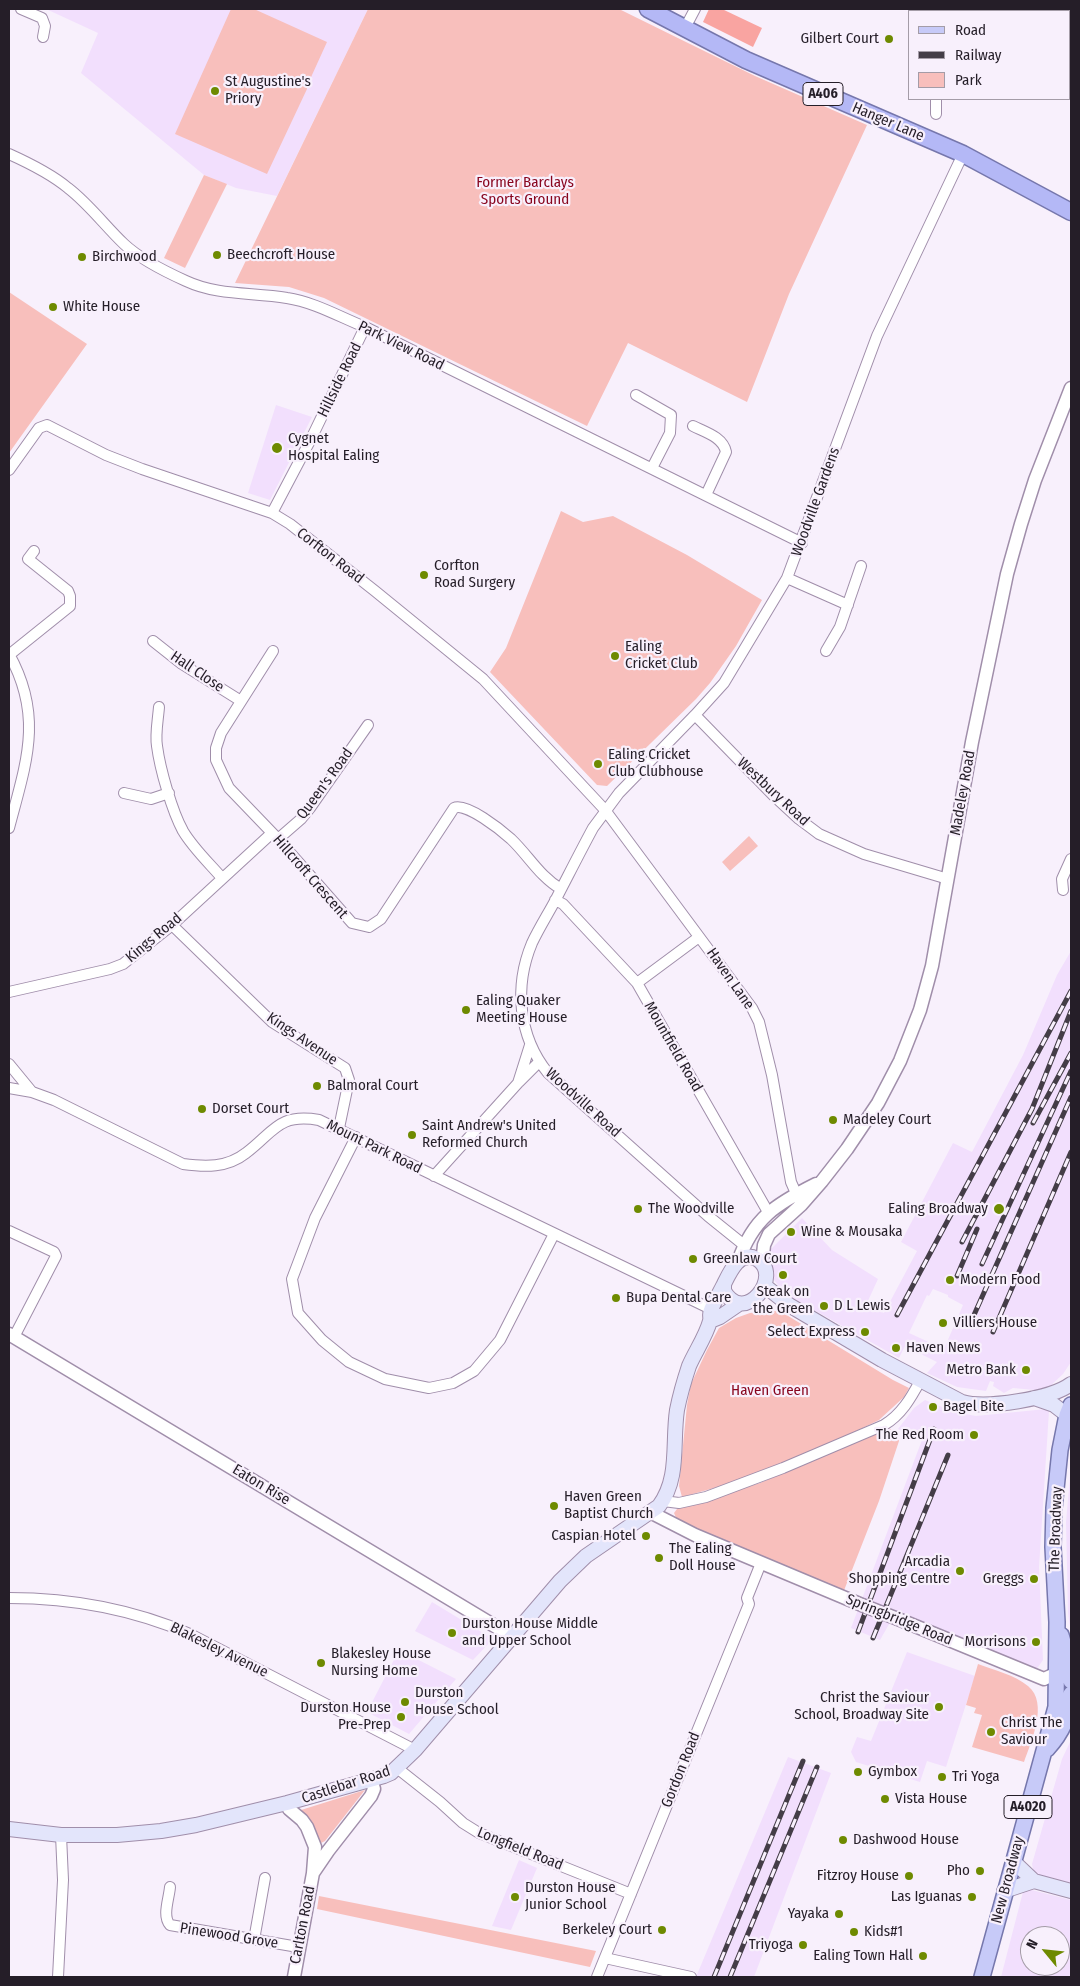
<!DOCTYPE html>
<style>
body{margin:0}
#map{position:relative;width:1080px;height:1986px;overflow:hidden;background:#f8f0fc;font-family:"Fira Sans Condensed",sans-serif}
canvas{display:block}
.frame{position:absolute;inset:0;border:10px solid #251e28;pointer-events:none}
.legend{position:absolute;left:908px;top:10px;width:162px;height:90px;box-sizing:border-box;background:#f8f0fc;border:1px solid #a49ca7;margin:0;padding:6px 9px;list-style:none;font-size:15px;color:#251e28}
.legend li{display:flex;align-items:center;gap:10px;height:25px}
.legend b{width:25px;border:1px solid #a49ca7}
.north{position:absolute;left:1020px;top:1926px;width:50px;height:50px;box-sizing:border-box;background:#f8f0fc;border:1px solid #a49ca7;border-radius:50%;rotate:298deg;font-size:14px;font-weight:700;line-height:20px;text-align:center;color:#251e28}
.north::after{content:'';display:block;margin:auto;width:18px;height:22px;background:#6e8a00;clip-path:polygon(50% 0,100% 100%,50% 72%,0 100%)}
</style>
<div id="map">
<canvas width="1080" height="1986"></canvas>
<div class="frame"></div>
<ul class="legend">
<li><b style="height:6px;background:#c7caf8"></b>Road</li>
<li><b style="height:6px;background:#443d47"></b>Railway</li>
<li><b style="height:14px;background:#f8bfbc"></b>Park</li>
</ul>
<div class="north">N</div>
</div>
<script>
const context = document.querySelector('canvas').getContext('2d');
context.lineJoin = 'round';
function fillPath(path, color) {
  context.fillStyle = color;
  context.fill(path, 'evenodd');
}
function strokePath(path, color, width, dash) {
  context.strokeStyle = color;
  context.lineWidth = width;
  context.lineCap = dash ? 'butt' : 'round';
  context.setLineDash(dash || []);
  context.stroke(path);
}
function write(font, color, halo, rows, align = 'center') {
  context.font = font + ' "Fira Sans Condensed",sans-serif';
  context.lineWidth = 4.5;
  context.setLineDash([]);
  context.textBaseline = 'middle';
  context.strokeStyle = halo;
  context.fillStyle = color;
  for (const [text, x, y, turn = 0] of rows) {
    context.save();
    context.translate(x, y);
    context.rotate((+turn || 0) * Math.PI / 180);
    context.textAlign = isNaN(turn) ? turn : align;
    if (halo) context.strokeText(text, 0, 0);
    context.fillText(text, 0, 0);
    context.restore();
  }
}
const built = new Path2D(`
 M46,9h322l-91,187 -41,-8 -32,-13 -123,-102 17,-40z
 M276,405l36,12 -42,83 -22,-7z
 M1071,951v411l-8,12 -18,17 -32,-3 -9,5 -11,-7 1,-4 -4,-1 -4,10 -29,-4 -30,-14 10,-11 -32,-16 -6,12 -115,-65 -13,-17 -2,-25 33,-33 30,32 46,29 -11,24 17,10 33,-62 -16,-9 52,-99 19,9 51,-97 34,-80zM933,1289l15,6v2l15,8 -19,44 -35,-16 18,-38 2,1z
 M925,1400l29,12 22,4 70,-7 3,2 -10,156 4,93 -7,10 -140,-58 -16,28 -29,-12 71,-188 -24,-11 16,-21z
 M1071,1465v168l-3,-20 -2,-91z
 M432,1602l61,37 -20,21 -58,-29z
 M399,1650l57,29 -47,55 -42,-22z
 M907,1652l68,24 -29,91 -19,-6 -7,21 -64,-20 -5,-10 6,-15 14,4z
 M1071,1740v144l-37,-10 -2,-10 30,-105z
 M788,1757l43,16 -77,204h-58z
 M519,1860l18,8 -26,62 -19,-4z
 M1024,1888l47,12v77h-70zM1030,1936h30v30h-30z`);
const green = new Path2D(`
 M231,9h23l73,33 -20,44v3l-40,85 -92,-40z
 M368,9h251l136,67 112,49 -78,169 -42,108 -119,-59 -41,83 -263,-128 -35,-11 -54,-4z
 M204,175l23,9 -42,84 -21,-10z
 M9,292l78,52 -78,109z
 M561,511l22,11 30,-6 74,39 75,45 -26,46 -26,37 -14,16 -89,87 -10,-1 -107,-113 16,-24z
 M749,836l9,10 -28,25 -8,-9z
 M767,1311h13l113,69 16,8 -5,9 -25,23 -57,28 -65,28 -75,21 -3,-11 8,-81 4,-21 16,-34 12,-22 17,-10 14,-5z
 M889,1428l9,8 1,5 -20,60 -36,92 -165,-71 -4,-9 3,-4 83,-26z
 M978,1664c16,6 37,11 50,22 21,17 3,56 -4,76l-52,-15 10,-32 -8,-2 2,-5 -10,-3z
 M365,1790l-40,51 -4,2 -3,-2 -17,-31z
 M319,1896l277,55 -6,16 -273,-58z`);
const forest = new Path2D(`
 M709,9h13l40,19 -9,19 -50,-25z`);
const minor = new Path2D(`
 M21,9l21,9 3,8 -2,11
 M929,9v2
 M1041,9l2,2
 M685,28l10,-19
 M1069,41l2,2
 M936,99v15
 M9,154c20,9 41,19 59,34 21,16 37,38 56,56 17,16 42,28 62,37 32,15 67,11 101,17 27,4 53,19 78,29l437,216
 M636,395l35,20 -1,18 -18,35
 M693,426c12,6 30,11 33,26l-20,43
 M9,470l30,-42 8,-3 59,30 36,14 130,44 18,11 85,67 108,88 122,131 147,198 7,14 13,53 19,107 8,18
 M272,513l39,-74 54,-112
 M787,578l61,27
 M153,641l29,23 59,37
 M273,651l-52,82 -5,15v12l13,28 49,51 74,84 17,4 12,-8 73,-111c12,-6 47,22 57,31 17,16 29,38 50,50
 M826,651l14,-24 21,-61
 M9,654c35,63 17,109 0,174
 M9,655l61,-49v-10l-2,-5 -40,-32 6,-8
 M159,707c-1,13 -4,27 -2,39 3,23 15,65 26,85 10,17 26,32 39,47
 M695,715l78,80 26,24 20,15 45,20 84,25
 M124,793l27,6 18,-6
 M278,839l23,-20 9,-11 58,-83
 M1063,890l-1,-11 9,-20
 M555,900l8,4 74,79 131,229
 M172,925l100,97 73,46 4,12 -10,48
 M637,983l62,-46
 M9,992l101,-23 13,-5 49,-39 100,-92
 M9,1064l23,28
 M519,1082l20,-20
 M9,1088l23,4 22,8 129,64c22,3 44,4 63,-11 28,-21 32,-40 73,-33l392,189
 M356,1137l-41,81 -23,61 6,34 24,27 27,22 36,17 44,9 24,-5 21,-12 26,-31 54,-106
 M434,1176l84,-93 12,-38
 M9,1231l45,21 2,4 -42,81
 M744,1245l-36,-29 -160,-143c-30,-37 -34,-87 -16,-130 7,-15 16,-29 24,-44 12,-23 24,-47 37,-71l26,-35 76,-78 29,-32 63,-105 90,-242 86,-182
 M663,1501l16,2 27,-6 77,-29 101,-43c17,-10 27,-27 36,-44
 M9,1598c62,0 123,11 181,36l225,116
 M397,1768l43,34 23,21 16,10 152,61
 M170,1887c-1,12 -8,29 0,38l128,22
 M254,1940l11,-62
 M605,1958l86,19
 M58,1977l5,-97 -2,-45
 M597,1977l152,-373 -2,-6 14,-35`);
const tertiary = new Path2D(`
 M738,1262c15,-44 38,-58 78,-78
 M762,1264l2,-19 5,-11 32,-29 21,-24 25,-32 31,-46 22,-42 20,-51 12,-44 40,-224 35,-168 14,-50 14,-44 36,-92
 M9,1334l504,303
 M650,1512l45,23 167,70
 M898,1619l146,60 13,-6 5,-5
 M287,1803l2,6 13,11 5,7 8,20 -2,26 -19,104
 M313,1873l15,-22 43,-55 3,-7 -3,-10`);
const secondary = new Path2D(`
 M765,1286l24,19 93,55 80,42c24,7 89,-3 109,-18
 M710,1321l10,-4 19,-13
 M1034,1398l20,7 13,10
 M9,1829l52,6h56l44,-4 35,-6 91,-22 97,-27 7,-3 24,-23 145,-169 26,-25 73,-50c21,-28 13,-63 18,-96 3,-15 7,-29 12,-44 6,-14 17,-30 21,-45 1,-4 -1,-7 1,-11 3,-8 8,-16 12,-24 6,-12 16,-37 34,-27 27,16 -12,68 -33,32v-6
 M1013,1861l21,20 37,10
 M1004,1891l30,-10`);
const primary = new Path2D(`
 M1061,1635l6,21 4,25
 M1047,1749c15,-16 23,-33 24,-55
 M982,1977l74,-270 1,-85 -4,-75 1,-39 6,-58 7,-35 4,-10`);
const trunk = new Path2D(`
 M648,9l98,51 217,94 108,58`);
const rail = new Path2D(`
 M1033,1123l38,-70
 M962,1242l70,-133 39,-98
 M982,1264l89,-193
 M957,1276l20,-47
 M897,1315l174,-324
 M970,1324l101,-227
 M993,1332l78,-180
 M858,1632l76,-203
 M873,1638l75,-183
 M714,1977l89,-216
 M730,1977l87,-210`);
const tertiaryBridge = new Path2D(`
 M862,1605l36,14`);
const markers = [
 [889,39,5,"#6e8a00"],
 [215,91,5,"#6e8a00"],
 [217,255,5,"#6e8a00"],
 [82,257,5,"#6e8a00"],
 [53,307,5,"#6e8a00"],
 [277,448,6,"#6e8a00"],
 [424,575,5,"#6e8a00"],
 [615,656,5,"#6e8a00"],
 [598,764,5,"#6e8a00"],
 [466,1010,5,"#6e8a00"],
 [317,1086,5,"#6e8a00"],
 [202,1109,5,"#6e8a00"],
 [833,1120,5,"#6e8a00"],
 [412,1135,5,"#6e8a00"],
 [638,1209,5,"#6e8a00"],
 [999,1209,6,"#6e8a00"],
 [791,1232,5,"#6e8a00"],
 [693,1259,5,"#6e8a00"],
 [783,1275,5,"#6e8a00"],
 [950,1280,5,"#6e8a00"],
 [616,1298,5,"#6e8a00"],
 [824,1306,5,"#6e8a00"],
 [943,1323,5,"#6e8a00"],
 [865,1332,5,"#6e8a00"],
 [896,1348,5,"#6e8a00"],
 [1026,1370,5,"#6e8a00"],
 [933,1407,5,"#6e8a00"],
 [974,1435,5,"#6e8a00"],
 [554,1506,5,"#6e8a00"],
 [646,1536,5,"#6e8a00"],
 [659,1558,5,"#6e8a00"],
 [960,1571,5,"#6e8a00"],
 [1034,1579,5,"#6e8a00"],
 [452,1633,5,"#6e8a00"],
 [1036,1642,5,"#6e8a00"],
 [321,1663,5,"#6e8a00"],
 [405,1702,5,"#6e8a00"],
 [939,1707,5,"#6e8a00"],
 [401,1717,5,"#6e8a00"],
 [991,1732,5,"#6e8a00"],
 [858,1772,5,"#6e8a00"],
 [942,1777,5,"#6e8a00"],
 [885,1799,5,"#6e8a00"],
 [843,1840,5,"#6e8a00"],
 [980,1871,5,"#6e8a00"],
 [909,1876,5,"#6e8a00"],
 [515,1897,5,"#6e8a00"],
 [972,1897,5,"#6e8a00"],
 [839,1914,5,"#6e8a00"],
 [662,1930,5,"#6e8a00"],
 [854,1932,5,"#6e8a00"],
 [803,1945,5,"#6e8a00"],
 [923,1956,5,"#6e8a00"]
];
const shields = [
 [823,94,40],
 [1028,1807,48]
];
const shieldNames = [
 ["A406",823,94],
 ["A4020",1028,1807]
];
const poiNames = [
 ["Gilbert Court",879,39,"right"],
 ["St Augustine's",225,82],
 ["Priory",225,99],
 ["Beechcroft House",227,255],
 ["Birchwood",92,257],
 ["White House",63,307],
 ["Cygnet",288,439],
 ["Hospital Ealing",288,456],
 ["Corfton",434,566],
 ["Road Surgery",434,583],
 ["Ealing",625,647],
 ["Cricket Club",625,664],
 ["Ealing Cricket",608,755],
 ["Club Clubhouse",608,772],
 ["Ealing Quaker",476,1001],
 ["Meeting House",476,1018],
 ["Balmoral Court",327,1086],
 ["Dorset Court",212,1109],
 ["Madeley Court",843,1120],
 ["Saint Andrew's United",422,1126],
 ["Reformed Church",422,1143],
 ["The Woodville",648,1209],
 ["Ealing Broadway",988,1209,"right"],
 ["Wine & Mousaka",801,1232],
 ["Greenlaw Court",703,1259],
 ["Modern Food",960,1280],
 ["Steak on",783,1292,"center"],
 ["the Green",783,1309,"center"],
 ["Bupa Dental Care",626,1298],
 ["D L Lewis",834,1306],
 ["Villiers House",953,1323],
 ["Select Express",855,1332,"right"],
 ["Haven News",906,1348],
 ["Metro Bank",1016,1370,"right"],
 ["Bagel Bite",943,1407],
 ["The Red Room",964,1435,"right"],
 ["Haven Green",564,1497],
 ["Baptist Church",564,1514],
 ["Caspian Hotel",636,1536,"right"],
 ["The Ealing",669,1549],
 ["Doll House",669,1566],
 ["Arcadia",950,1562,"right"],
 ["Shopping Centre",950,1579,"right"],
 ["Greggs",1024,1579,"right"],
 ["Durston House Middle",462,1624],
 ["and Upper School",462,1641],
 ["Morrisons",1026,1642,"right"],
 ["Blakesley House",331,1654],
 ["Nursing Home",331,1671],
 ["Durston",415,1693],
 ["House School",415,1710],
 ["Christ the Saviour",929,1698,"right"],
 ["School, Broadway Site",929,1715,"right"],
 ["Durston House",391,1708,"right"],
 ["Pre-Prep",391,1725,"right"],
 ["Christ The",1001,1723],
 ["Saviour",1001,1740],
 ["Gymbox",868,1772],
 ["Tri Yoga",952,1777],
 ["Vista House",895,1799],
 ["Dashwood House",853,1840],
 ["Pho",970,1871,"right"],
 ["Fitzroy House",899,1876,"right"],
 ["Durston House",525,1888],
 ["Junior School",525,1905],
 ["Las Iguanas",962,1897,"right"],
 ["Yayaka",829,1914,"right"],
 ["Berkeley Court",652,1930,"right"],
 ["Kids#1",864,1932],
 ["Triyoga",793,1945,"right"],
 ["Ealing Town Hall",913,1956,"right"]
];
const streetNames = [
 ["Hanger Lane",888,122,23],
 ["Park View Road",401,346,26],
 ["Hillside Road",340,380,-64],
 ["Woodville Gardens",816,502,-70],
 ["Corfton Road",330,556,38],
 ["Hall Close",197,672,34],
 ["Queen's Road",325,784,-54],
 ["Westbury Road",773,792,43],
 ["Madeley Road",963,793,-80],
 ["Hillcroft Crescent",310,877,49],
 ["Kings Road",154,938,-40],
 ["Haven Lane",730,979,55],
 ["Kings Avenue",302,1039,34],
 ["Mountfield Road",673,1047,60],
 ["Woodville Road",583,1103,42],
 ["Mount Park Road",374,1147,26],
 ["Eaton Rise",261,1485,31],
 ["The Broadway",1056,1529,-88],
 ["Springbridge Road",899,1620,22],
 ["Blakesley Avenue",219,1650,26],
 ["Gordon Road",681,1770,-68],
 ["Castlebar Road",346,1785,-18],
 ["Longfield Road",520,1849,22],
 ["New Broadway",1008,1880,-75],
 ["Carlton Road",303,1925,-79],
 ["Pinewood Grove",229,1936,9]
];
const parkNames = [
 ["Former Barclays",525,183],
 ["Sports Ground",525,200],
 ["Haven Green",770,1391]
];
fillPath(built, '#f2dffd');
fillPath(green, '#f8bfbc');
fillPath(forest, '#f9a4a1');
strokePath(minor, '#a08eaa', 12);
strokePath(tertiary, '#a08eaa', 15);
strokePath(secondary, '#a08eaa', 16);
strokePath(primary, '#7677ac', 18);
strokePath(trunk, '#7677ac', 19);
strokePath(minor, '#fff', 10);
strokePath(tertiary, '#fff', 12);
strokePath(secondary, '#e3e5fb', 14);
strokePath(primary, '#c7caf8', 15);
strokePath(trunk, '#b4b8f6', 16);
strokePath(rail, '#443d47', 5);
strokePath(rail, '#f8f0fc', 3, [9]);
strokePath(tertiaryBridge, '#a08eaa', 15, []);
strokePath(tertiaryBridge, '#fff', 12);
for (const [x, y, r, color] of markers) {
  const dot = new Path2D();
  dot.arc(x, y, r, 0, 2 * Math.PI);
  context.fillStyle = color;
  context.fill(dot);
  strokePath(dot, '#f8f0fc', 2);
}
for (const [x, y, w] of shields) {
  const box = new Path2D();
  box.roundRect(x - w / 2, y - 11.5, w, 23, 4);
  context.fillStyle = '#f8f0fc';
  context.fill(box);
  strokePath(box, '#251e28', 1);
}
write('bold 14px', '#251e28', null, shieldNames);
write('15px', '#251e28', '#f8f0fc', poiNames, 'left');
write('15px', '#251e28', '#f8f0fc', streetNames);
write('15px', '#88051e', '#f8f0fc', parkNames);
</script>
